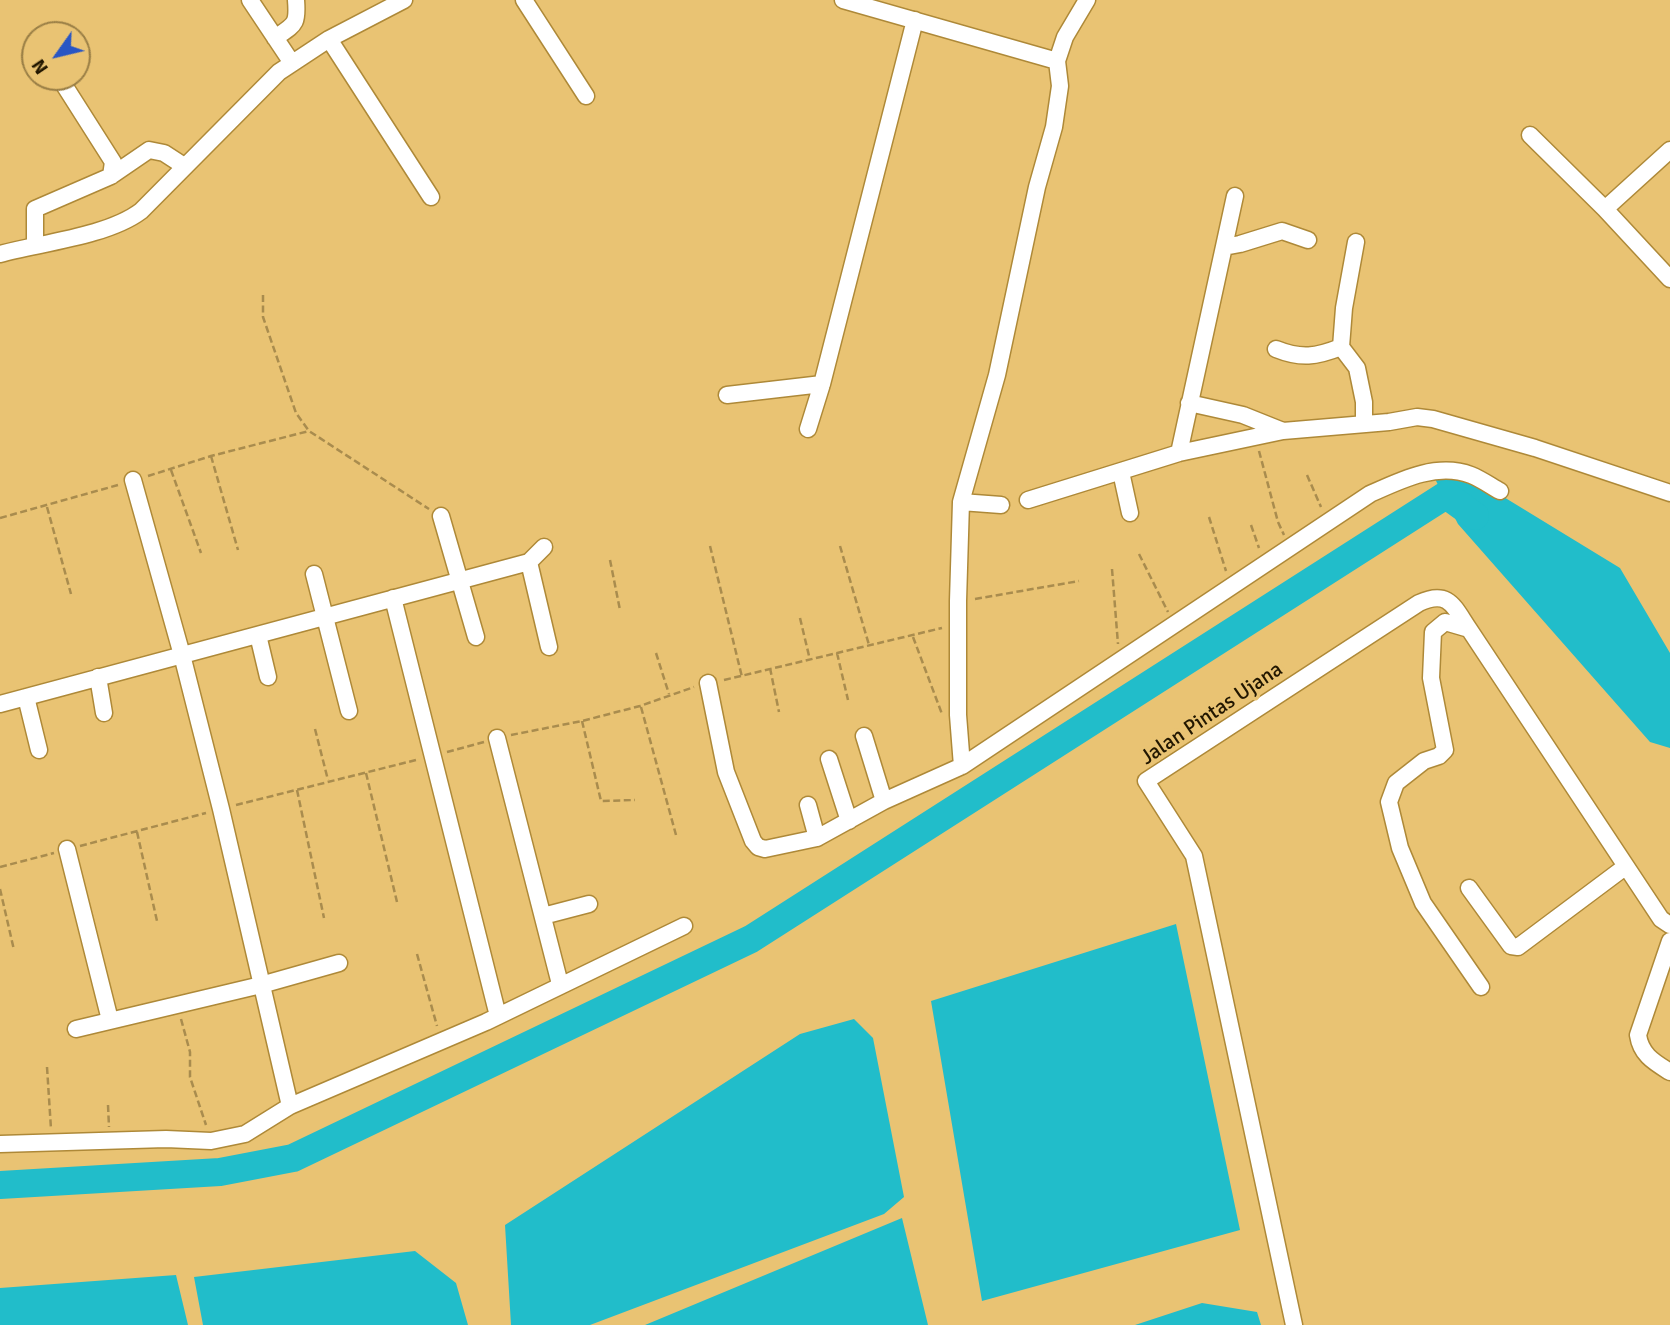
<!DOCTYPE html>
<style>
body{margin:0}
#map{position:relative;width:1670px;height:1325px;overflow:hidden;background:#e9c373;font-family:Signika,sans-serif}
canvas{display:block}
.north{position:absolute;left:21px;top:21px;width:70px;height:70px;box-sizing:border-box;background:#e9c373;border:2px solid #997e45;border-radius:50%;rotate:236deg;font-size:19px;font-weight:700;line-height:28px;text-align:center;color:#221700}
.north::after{content:'';display:block;margin:auto;width:24px;height:32px;background:#2956c4;clip-path:polygon(50% 0,100% 100%,50% 72%,0 100%)}
</style>
<div id="map">
<canvas width="1670" height="1325"></canvas>
<div class="north">N</div>
</div>
<script>
const context = document.querySelector('canvas').getContext('2d');
context.lineJoin = 'round';
function fillPath(path, color) {
  context.fillStyle = color;
  context.fill(path, 'evenodd');
}
function strokePath(path, color, width, dash) {
  context.strokeStyle = color;
  context.lineWidth = width;
  context.lineCap = dash ? 'butt' : 'round';
  context.setLineDash(dash || []);
  context.stroke(path);
}
function write(font, color, halo, rows, align = 'center') {
  context.font = font + ' Signika,sans-serif';
  context.lineWidth = 7;
  context.setLineDash([]);
  context.textBaseline = 'middle';
  context.strokeStyle = halo;
  context.fillStyle = color;
  for (const [text, x, y, turn = 0] of rows) {
    context.save();
    context.translate(x, y);
    context.rotate((+turn || 0) * Math.PI / 180);
    context.textAlign = isNaN(turn) ? turn : align;
    if (halo) context.strokeText(text, 0, 0);
    context.fillText(text, 0, 0);
    context.restore();
  }
}
const water = new Path2D(`
 M1432,473l39,4 149,91 50,85v95l-20,-6 -192,-218z
 M1176,924l64,306 -258,71 -51,-300z
 M854,1019l19,19 31,159 -20,17 -294,111h-79l-6,-100 295,-191z
 M902,1218l26,107h-283z
 M415,1251l41,32 12,42h-265l-9,-48z
 M176,1275l12,50h-188v-37z
 M1202,1303l55,9 4,13h-126z`);
const river = new Path2D(`
 M0,1185l220,-13 73,-14 458,-219 695,-444 29,21`);
const path = new Path2D(`
 M263,295v22l33,96 13,18 120,78
 M1259,451l19,71 6,13
 M211,456l27,94
 M171,470l30,83
 M1307,475l14,32
 M148,476l63,-20 98,-25
 M47,507l24,87
 M1209,517l17,54
 M0,518l118,-33
 M1251,525l8,23
 M710,546l32,131
 M840,546l29,99
 M1139,554l29,58
 M610,560l10,50
 M1112,569l6,75
 M975,599l104,-18
 M800,618l10,42
 M913,637l29,77
 M656,653l13,41
 M837,653l11,47
 M770,668l9,44
 M724,680l218,-52
 M641,707l35,128
 M582,721l19,80 34,-1
 M315,729l13,51
 M511,735l71,-14 58,-15 54,-19
 M447,752l37,-10
 M366,773l31,129
 M297,790l27,128
 M236,805l180,-45
 M137,832l20,89
 M80,846l126,-33
 M0,867l54,-14
 M0,889l14,61
 M417,954l20,72
 M181,1019l9,33v25l16,48
 M47,1067l4,62
 M108,1105l1,22`);
const minor = new Path2D(`
 M250,0l42,63
 M524,0l62,96
 M843,0l214,61
 M275,38c20,-14 23,-13 21,-38
 M329,39l102,158
 M1530,135l75,74 65,70
 M111,176l38,-26 15,3 20,13
 M1605,209l65,-59
 M1356,242l-12,66 -3,39 16,21 7,34v22
 M35,245v-36l76,-33 2,-14 -54,-85
 M1224,247l16,-3 42,-13 26,9
 M0,254c41,-11 108,-18 141,-43l138,-139 50,-33 75,-39
 M1276,349c25,10 40,8 65,-2
 M727,395l95,-11
 M1189,403l54,12 40,16
 M808,429l14,-45 93,-364
 M1179,453l56,-257
 M1121,472l9,41
 M133,480l49,175 39,154 69,297
 M1028,500l151,-47 104,-22 106,-9 28,-5 16,2 102,29 135,45
 M961,502l40,3
 M441,516l35,121
 M529,562l20,85
 M314,574l35,137
 M393,598l105,418
 M1469,629l-24,-7 -12,10 -2,46 14,72 -6,6 -15,5 -28,22 -7,19 11,46 23,55 58,84
 M258,635l10,42
 M98,677l6,36
 M708,683l18,89 27,69 5,6 7,2 52,-11 67,-37 78,-35 -4,-51v-114l3,-99 36,-127 40,-188 17,-60 6,-41 -3,-25 8,-24 22,-37
 M26,697l13,53
 M0,704l529,-142 15,-15
 M864,736l20,65
 M497,738l63,246
 M829,759l20,62
 M962,766l408,-272c31,-14 67,-32 101,-19 10,4 20,11 29,16
 M808,805l9,33
 M67,849l43,171
 M1469,888l42,58 7,1 107,-80
 M543,916l46,-12
 M1670,941l-32,94c3,20 16,27 32,37
 M76,1029l185,-44 78,-22
 M0,1144l166,-5 45,2 34,-7 45,-28 196,-84 198,-96
 M1294,1325l-100,-469 -48,-75 273,-178c30,-14 35,4 50,26l192,290 9,6`);
const streetNames = [
 ["Jalan Pintas Ujana",1212,714,-34]
];
fillPath(water, '#21bdca');
strokePath(river, '#21bdca', 28);
strokePath(minor, '#ae8938', 19);
strokePath(path, '#a98c4e', 2.5, [7, 3.5]);
strokePath(minor, '#fff', 16);
write('21px', '#221700', '#e9c373', streetNames);
</script>
